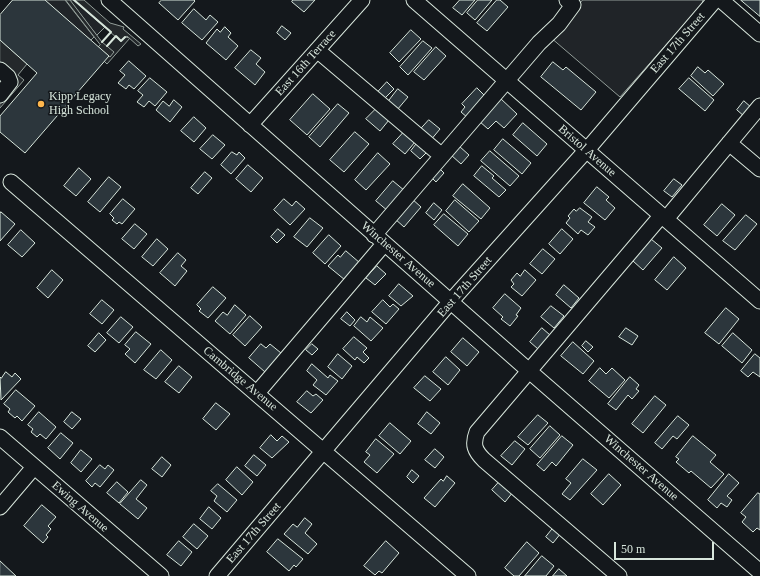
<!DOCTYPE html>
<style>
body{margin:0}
#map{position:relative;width:760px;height:576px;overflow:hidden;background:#14181c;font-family:Georgia,serif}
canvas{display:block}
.scale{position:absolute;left:614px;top:542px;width:100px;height:18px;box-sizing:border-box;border:2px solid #d8e6dc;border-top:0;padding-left:5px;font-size:12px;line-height:14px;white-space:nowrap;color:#d8e6dc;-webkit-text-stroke:3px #14181c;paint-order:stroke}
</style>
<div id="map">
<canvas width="760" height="576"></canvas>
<div class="scale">50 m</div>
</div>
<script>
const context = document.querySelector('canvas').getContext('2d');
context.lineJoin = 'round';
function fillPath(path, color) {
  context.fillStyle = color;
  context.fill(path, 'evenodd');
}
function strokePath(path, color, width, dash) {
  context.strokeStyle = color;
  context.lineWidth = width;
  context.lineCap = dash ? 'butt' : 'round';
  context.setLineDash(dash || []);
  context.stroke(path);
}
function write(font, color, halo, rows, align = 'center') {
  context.font = font + ' Georgia,serif';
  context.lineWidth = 3;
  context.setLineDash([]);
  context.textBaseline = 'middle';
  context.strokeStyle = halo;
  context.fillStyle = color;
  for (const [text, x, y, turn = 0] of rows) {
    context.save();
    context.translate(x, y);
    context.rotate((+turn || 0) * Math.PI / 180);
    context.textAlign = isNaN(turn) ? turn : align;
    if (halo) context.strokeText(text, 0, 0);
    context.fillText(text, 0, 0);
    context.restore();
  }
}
const green = new Path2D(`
 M45,0h20l29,37 -3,3z
 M70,0h4l31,27 -8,8z
 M583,0h120l-1,4 -82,93 -70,-60z
 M116,36l5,5 4,-4 5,1 -23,26 -3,-3 9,-9 -6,-6z`);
const parking = new Path2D(`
 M66,0h4l32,42 12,10 -4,5 -12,-10 2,-2z
 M74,0h10l26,23 14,4 -1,2 18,15 -3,2 -11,-10 -6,5z
 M0,40l27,24 -9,11 6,5 -24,28z`);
const building = new Path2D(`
 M13,0h32l64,56 -84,97 -25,-21v-16l37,-43 -37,-33v-25z
 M162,0h32l1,1 -17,19 -19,-17z
 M293,0h22l-11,12 -12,-10z
 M460,0h15l-13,15 -9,-7z
 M478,0h14l-17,20 -8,-7z
 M497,0h3l8,7 -21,24 -10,-8z
 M741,0h19v16z
 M194,9l12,11 4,-5 8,7 -16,18 -20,-17z
 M282,26l9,7 -6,7 -8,-7z
 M225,27l6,6 -3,4 10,9 -12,14 -20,-17 11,-14 3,3z
 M411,30l10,9 -22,23 -9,-9z
 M423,41l9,7 -24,27 -8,-8z
 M436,47l10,9 -22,24 -10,-8z
 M251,50l10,8 -5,6 9,8 -10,13 -20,-17z
 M129,61l17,15 -12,13 -5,-4 -3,4 -8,-6 7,-8 -5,-4z
 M553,62l10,8 3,-3 30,25 -15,18 -40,-33z
 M698,67l7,6 3,-3 16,14 -11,12 -22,-20z
 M150,78l17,14 -12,14 -6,-5 -5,6 -7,-5 6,-7 -5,-4z
 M689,78l25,22 -9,11 -26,-22z
 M387,82l7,7 -10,10 -7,-6z
 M477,88l10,10 -19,20 -7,-6 4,-5 -3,-3z
 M398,89l10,8 -11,13 -9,-8z
 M313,94l17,15 -23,26 -17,-15z
 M500,98l17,16 -13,14 -8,-7 -8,8 -9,-8z
 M174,100l8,7 -12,15 -14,-12 7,-9 6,5z
 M744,101l8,7 -7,9 -8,-7z
 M338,104l11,9 -29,34 -11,-10z
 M376,109l13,11 -9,11 -14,-12z
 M194,117l12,11 -12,14 -13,-11z
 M429,120l11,9 -10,12 -11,-10z
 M523,123l24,21 -10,12 -24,-21z
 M355,132l14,12 -25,28 -14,-12z
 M404,132l11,10 -10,12 -12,-10z
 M213,135l12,10 -13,14 -12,-10z
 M503,139l28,24 -9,11 -28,-24z
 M418,142l10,9 -8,8 -9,-8z
 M459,146l10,9 -8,9 -10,-9z
 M490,151l29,25 -9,10 -29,-25z
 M232,152l5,3 2,-3 6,6 -14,16 -10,-9z
 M378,153l12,11 -24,26 -11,-10z
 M248,165l15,13 -12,14 -15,-13z
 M482,166l12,10 -2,2 14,12 -7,7 -25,-21z
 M438,167l6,6 -8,9 -6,-6z
 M79,168l12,11 -15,17 -12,-10z
 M205,172l7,6 -14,16 -7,-6z
 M109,177l12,10 -21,25 -12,-10z
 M674,179l8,6 -10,12 -8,-6z
 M393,181l12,10 -17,20 -12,-10z
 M463,184l27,24 -9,11 -28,-23z
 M597,187l12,10 -3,3 9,8 -10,12 -21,-17z
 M411,198l10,9 -17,20 -10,-9z
 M123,199l12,10 -13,15 -3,-2 -2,2 -5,-4 2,-2 -4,-4z
 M284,199l8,7 4,-5 9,8 -15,16 -16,-15z
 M455,200l24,21 -10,11 -23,-21z
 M434,203l8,7 -8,10 -8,-7z
 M722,204l13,11 -18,21 -13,-11z
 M580,208l12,9 -4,5 7,5 -7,8 -7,-5 -3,4 -12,-11 4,-5 -2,-2 6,-7 2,2z
 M1,212l14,12 -15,17v-27z
 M444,214l24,20 -10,12 -24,-21z
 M746,215l11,9 -22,26 -12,-9z
 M310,218l13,10 -16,19 -13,-10z
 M135,224l12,10 -13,15 -12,-10z
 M278,229l7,6 -8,8 -6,-6z
 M562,229l11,10 -13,15 -11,-10z
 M21,230l14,13 -13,14 -14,-12z
 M329,235l12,11 -16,18 -12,-11z
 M157,239l11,10 -15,17 -11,-9z
 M651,239l11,9 -19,22 -10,-9z
 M543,249l12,10 -13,15 -12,-10z
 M346,251l14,12 -15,17 -17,-14 10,-11 2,2z
 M178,253l8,7 -5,6 6,5 -12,15 -15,-13z
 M674,257l12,11 -19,22 -12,-10z
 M377,266l9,8 -11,11 -9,-7z
 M52,270l11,10 -15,18 -11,-10z
 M525,270l11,10 -14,16 -11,-9 3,-3 -3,-4 6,-7 3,3z
 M399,284l14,12 -12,10 -12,-10z
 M564,285l15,13 -8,10 -15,-13z
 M213,287l13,11 -18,20 -9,-7 2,-2 -4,-4z
 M505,294l16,14 -5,7 2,1 -8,10 -9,-7 2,-2 -10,-9z
 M102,300l12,10 -12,14 -12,-10z
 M383,300l7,7 3,-3 6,5 -13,15 -14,-12z
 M235,305l11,10 -16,19 -15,-13 8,-9 4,3z
 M551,306l13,10 -10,12 -13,-11z
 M726,308l13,11 -20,25 -14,-11z
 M347,312l8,8 -5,6 -9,-7z
 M250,316l12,11 -17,19 -12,-11z
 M121,317l12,10 -14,16 -12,-10z
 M361,317l6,5 3,-5 13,11 -12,13 -17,-15z
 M542,328l8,7 -12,14 -8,-7z
 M626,328l12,8 -6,9 -13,-8z
 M136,332l15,12 -16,19 -10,-9 5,-5 -5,-4z
 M99,333l7,7 -11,12 -7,-6z
 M733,333l19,17 -10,13 -20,-17z
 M354,337l13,11 -4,4 6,6 -5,5 -7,-6 -2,3 -12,-11z
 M463,338l16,14 -12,14 -16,-14z
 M586,341l7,6 -5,5 -6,-6z
 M573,342l21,19 -11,13 -22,-18z
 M261,344l5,4 4,-4 11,9 -16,19 -16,-14z
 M312,344l6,5 -6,6 -6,-5z
 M161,350l11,10 -16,19 -12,-9z
 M338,354l14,12 -10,13 -14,-12z
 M755,354l5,4v19l-7,-5 -5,5 -7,-6z
 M446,357l14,13 -12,15 -15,-13z
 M312,364l16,14 2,-3 8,6 -12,14 -13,-10 4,-5 -10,-9z
 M179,366l13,11 -13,16 -14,-11z
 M600,368l6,6 6,-6 13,12 -16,18 -20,-17z
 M6,372l6,5 3,-4 6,6 -20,21 -1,-23 1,1z
 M425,376l16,13 -11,12 -16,-13z
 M630,377l9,8 -3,4 3,2 -7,8 -4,-4 -12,15 -8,-6z
 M16,390l19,16 -13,15 -5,-5 -2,2 -7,-6 2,-3 -6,-5z
 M307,391l6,5 3,-2 7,6 -12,13 -14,-11z
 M655,396l11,9 -23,28 -11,-9z
 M216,403l14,11 -14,16 -13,-11z
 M39,412l17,15 -10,12 -6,-5 -3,3 -6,-5 2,-3 -5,-4z
 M72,412l9,7 -9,10 -8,-7z
 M427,412l13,11 -9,11 -13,-10z
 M538,415l10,8 -20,22 -10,-8z
 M678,416l11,9 -12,14 -4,-3 -11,13 -7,-6z
 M390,423l21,18 -11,13 -21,-18z
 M550,426l10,9 -20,23 -10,-9z
 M61,433l12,10 -13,16 -12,-11z
 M271,435l6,6 5,-5 7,6 -17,16 -12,-10z
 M562,436l11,9 -17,21 -4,-4 -8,9 -7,-6z
 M693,436l23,19 -6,7 14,12 -13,14 -20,-17 -2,2 -13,-11 3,-3 -3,-2z
 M376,439l18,15 -17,19 -13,-11 6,-7 -4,-3z
 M515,441l10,8 -13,16 -11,-9z
 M435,449l9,8 -9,11 -10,-8z
 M81,450l11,9 -11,13 -10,-9z
 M254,455l12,10 -9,11 -12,-10z
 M162,457l9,8 -9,12 -10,-8z
 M583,459l14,11 -27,30 -8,-6 9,-11 -5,-4z
 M100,465l5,4 3,-4 6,5 -14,17 -5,-4 -3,4 -6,-6z
 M237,467l16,15 -11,13 -16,-15z
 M412,470l7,6 -6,7 -6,-6z
 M609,474l12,11 -18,20 -12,-11z
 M729,474l10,9 -12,13 5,4 -5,7 -6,-4 -4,5 -9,-8z
 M447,476l8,7 -20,24 -11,-9 17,-19 2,2z
 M141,480l6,5 -11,14 11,9 -9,11 -18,-15z
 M500,481l13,11 -8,10 -13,-12z
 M117,482l11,10 -9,11 -12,-10z
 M218,484l19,16 -10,12 -13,-11 3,-5 -6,-5z
 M758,493l2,1v36l-3,-2 -4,4 -11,-10 4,-5 -5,-4z
 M42,505l14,12 -8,9 3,3 -5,6 2,2 -5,6 -19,-17z
 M209,507l12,11 -9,11 -12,-10z
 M305,518l7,6 -7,9 12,11 -9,10 -24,-20 9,-10 4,3z
 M194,524l14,12 -11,13 -14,-12z
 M554,527l7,6 -8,10 -7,-6z
 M278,539l25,20 -7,8 -2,-2 -5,6 -22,-19z
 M179,541l13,11 -11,14 -14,-11z
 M386,541l13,12 -17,20 -3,-2 -4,4 -11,-9z
 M527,542l12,11 -20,23h-5l-9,-8z
 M542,556l12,10 -8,10h-21z
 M0,561l16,15h-16z
 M559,569l8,7h-14z`);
const minor = new Path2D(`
 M109,0l419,370 232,202
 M414,0l346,301
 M721,0l39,34
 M317,50l125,106
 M0,70l8,7 2,5 -10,13
 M250,125l112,-125
 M729,143l31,26
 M11,182l457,394
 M666,219l94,-113
 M374,235l165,-192 20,-19 14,-19 -6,-5
 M257,393l127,-149
 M0,437l161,139
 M0,507l34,-40
 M217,576l234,-275 141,-157 123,-144
 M619,576l-135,-116c-9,-9 -12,-15 -7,-28l184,-216`);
const wall = new Path2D(`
 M74,0l37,32 -9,10
 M107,46l9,-10 5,5 4,-4`);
const markers = [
 [41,104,4,"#ffb74d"]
];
const streetNames = [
 ["East 17th Street",678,43,-49],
 ["East 16th Terrace",306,63,-48],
 ["Bristol Avenue",587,151,41],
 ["Winchester Avenue",398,255,41],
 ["East 17th Street",465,287,-49],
 ["Cambridge Avenue",240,379,40],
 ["Winchester Avenue",641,468,41],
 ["Ewing Avenue",80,507,41],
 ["East 17th Street",254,533,-49]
];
const poiNames = [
 ["Kipp Legacy",49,97],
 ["High School",49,111]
];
fillPath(green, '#202428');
strokePath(green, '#939e99', 1);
fillPath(parking, '#24282b');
strokePath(parking, '#939e99', 1);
fillPath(building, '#2c363c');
strokePath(building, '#d8e6dc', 1);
strokePath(minor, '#d8e6dc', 17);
strokePath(minor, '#14181c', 15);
strokePath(wall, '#d8e6dc', 2);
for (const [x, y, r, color] of markers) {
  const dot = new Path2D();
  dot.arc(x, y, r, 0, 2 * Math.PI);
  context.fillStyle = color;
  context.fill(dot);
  strokePath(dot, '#14181c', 1.5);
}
write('12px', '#d8e6dc', '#14181c', streetNames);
write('12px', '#d8e6dc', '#14181c', poiNames, 'left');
</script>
